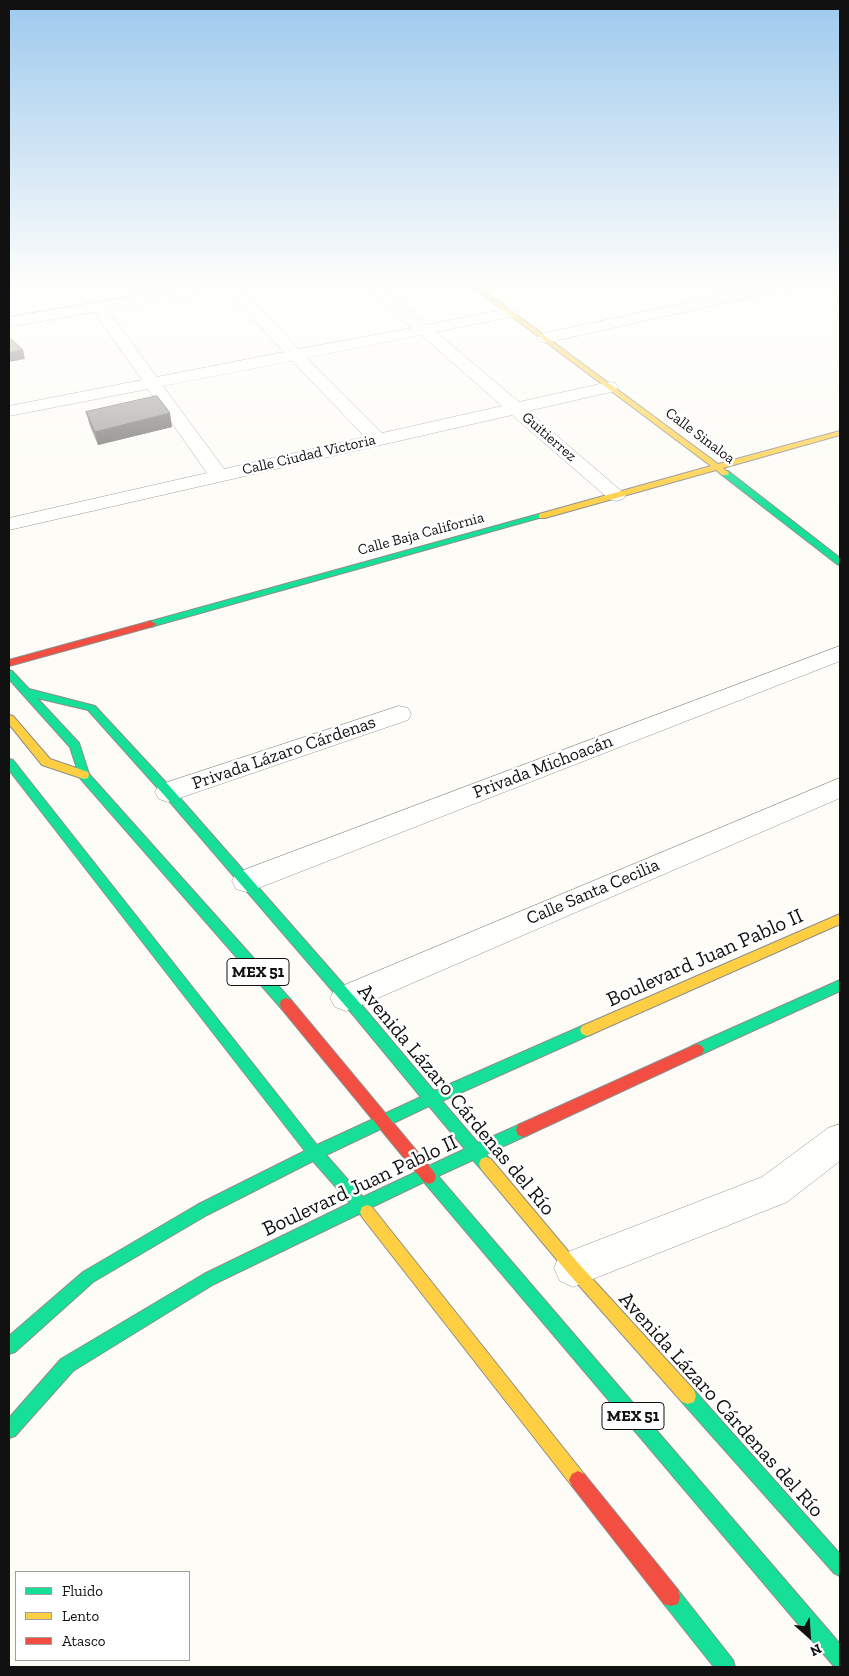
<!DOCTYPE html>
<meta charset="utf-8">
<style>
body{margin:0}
#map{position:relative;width:849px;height:1676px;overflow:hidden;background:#fdfcf7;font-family:"Zilla Slab",serif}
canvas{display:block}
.frame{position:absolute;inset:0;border:10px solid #111;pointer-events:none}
.legend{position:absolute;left:15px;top:1571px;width:175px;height:90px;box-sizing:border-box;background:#fff;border:1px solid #a0a0a0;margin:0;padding:6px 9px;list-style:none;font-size:15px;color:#111}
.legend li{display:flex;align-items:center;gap:10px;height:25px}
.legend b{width:25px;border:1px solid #a0a0a0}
.north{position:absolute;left:784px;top:1611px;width:50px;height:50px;-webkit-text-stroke:4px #fff;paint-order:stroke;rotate:154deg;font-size:14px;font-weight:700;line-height:20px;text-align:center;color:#111}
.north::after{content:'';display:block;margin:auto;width:18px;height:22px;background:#111;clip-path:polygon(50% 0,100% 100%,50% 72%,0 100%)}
</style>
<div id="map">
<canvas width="849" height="1676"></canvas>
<div class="frame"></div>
<ul class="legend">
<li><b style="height:6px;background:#16e098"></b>Fluido</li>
<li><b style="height:6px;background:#ffcf43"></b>Lento</li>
<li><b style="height:6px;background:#f24e42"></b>Atasco</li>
</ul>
<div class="north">N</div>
</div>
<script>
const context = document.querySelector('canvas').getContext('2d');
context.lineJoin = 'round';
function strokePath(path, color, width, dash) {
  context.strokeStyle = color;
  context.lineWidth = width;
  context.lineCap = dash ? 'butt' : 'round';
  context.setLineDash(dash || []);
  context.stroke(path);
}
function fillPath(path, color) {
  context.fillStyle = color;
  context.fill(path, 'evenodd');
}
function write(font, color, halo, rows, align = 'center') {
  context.font = font + ' "Zilla Slab",serif';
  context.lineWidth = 5;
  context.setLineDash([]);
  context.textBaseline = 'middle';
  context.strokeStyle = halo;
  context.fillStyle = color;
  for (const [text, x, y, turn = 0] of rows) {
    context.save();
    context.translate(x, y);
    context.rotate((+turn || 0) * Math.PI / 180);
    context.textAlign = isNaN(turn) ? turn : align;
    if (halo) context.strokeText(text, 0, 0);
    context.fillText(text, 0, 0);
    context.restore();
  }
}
const street = new Path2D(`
 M218,282h36l-2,3 -13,3 60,61 113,-21 -51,-46h15l51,43 84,-17 5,2 3,3 -3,3 -80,16 83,70 90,-20 6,1 3,4 -3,4 -87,20 98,84 -3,4 -7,2 -7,-2 -97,-84 -503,115v-12l198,-45 -59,-84 -139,27v-10l133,-26 -48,-68 -85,15v-10zM225,290l59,62 -127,25 -49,-67zM421,335l81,71 -120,27 -75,-75zM292,361l73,76 -141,32 -61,-83z
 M783,282h25l-2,3 -5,1 -256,57 -6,-2 -2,-3 2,-3 6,-2z
 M840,646v15l-584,228 -10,3 -10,-3 -4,-8 4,-8z
 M399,706l9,2 3,6 -3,6 -240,82 -9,-3 -4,-7 4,-7z
 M840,778v20l-483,209 -11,4 -11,-4 -5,-9 5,-9z
 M840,1124v37l-53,41 -214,85 -13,-6 -6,-13 6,-13 202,-78 66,-49z`);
const fast = new Path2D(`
 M722,471h6l112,87v7l-3,-1 -115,-89z
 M539,514l7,2 -392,110 -3,1 -5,-3 2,-2z
 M9,670l3,1 17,18 66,17 77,83 193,220 69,82 148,-65 5,-2 5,2 2,4 -2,4 -150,67 36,42 45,-20 5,2 2,5 -2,5 -42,19 7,10 -2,5 -5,2 -5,-2 -8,-9 -35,16 402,468v23l-7,-2 -409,-483 -52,25 2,5 -2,5 -5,2 -8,-5 -145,70 -141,87 -58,65 -6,2v-20l52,-59 143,-85 146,-71 -37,-42 -106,54 -114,67 -78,70 -6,2v-18l74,-64 114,-67 108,-54 -296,-381v-11l4,1 304,385 104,-48 -66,-80 -191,-222 -76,-85 -51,-12 42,45 10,31 202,226 1,4 -1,4 -5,2 -5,-2 -201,-230 -10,-31 -61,-68zM429,1106l36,43 -102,48 -37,-42z
 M840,980v11l-138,63 -5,2 -5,-2 -2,-4 2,-4z
 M688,1388l6,2 146,164v22l-6,-3 -152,-171 -2,-6 2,-6z
 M671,1588l7,2 55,70 2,7h-21l-50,-63 -2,-7 2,-7z`);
const slow = new Path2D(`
 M466,282h6l246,182 122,-33v4l-117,33 6,5 -1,2h-6l-6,-5 -171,48h-6v-4l172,-48z
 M9,715l4,1 37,43 38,13 1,3 -1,3 -4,1 -42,-14 -33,-41z
 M840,914v10l-248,110 -5,2 -5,-2 -2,-4 2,-4z
 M486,1157l5,2 87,104 116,127 2,6 -2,6 -6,2 -6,-2 -114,-129 -87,-104 -2,-5 2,-5z
 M367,1205l5,2 212,267 3,6 -3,6 -6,3 -6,-3 -210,-269 -2,-5 2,-5z`);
const jam = new Path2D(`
 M151,621l5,3 -2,2 -145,40v-6z
 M286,998l5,2 143,172 2,5 -2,5 -5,2 -5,-2 -143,-174 -1,-4 1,-4z
 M697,1044l5,2 2,4 -2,4 -174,81 -5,2 -5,-2 -2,-5 2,-5z
 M578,1471l6,3 94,116 2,7 -2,7 -7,2 -7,-2 -92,-118 -3,-6 3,-6z`);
const wall = new Path2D(`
 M168,282h37l-33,5z
 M86,412l86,15 -74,18 -8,-19z`);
const shadedWall = new Path2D(`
 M171,282h34l-33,5z
 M23,350l2,9 -16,3v-9z
 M170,413l2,14 -74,18 -3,-13z`);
const building = new Path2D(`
 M9,337l14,13 -14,3z
 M157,396l13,17 -75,19 -9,-20z`);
const farStreetnames = [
 ["Calle Sinaloa",700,436,37],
 ["Guitierrez",549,437,41],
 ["Calle Ciudad Victoria",309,455,-13],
 ["Calle Baja California",421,534,-15]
];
const shields = [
 [258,972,62],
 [633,1416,62]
];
const shieldNames = [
 ["MEX 51",258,972],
 ["MEX 51",633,1416]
];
const streetNames = [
 ["Privada Lázaro Cárdenas",284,753,-19],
 ["Privada Michoacán",543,767,-21],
 ["Calle Santa Cecilia",593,892,-23]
];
const nearStreetnames = [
 ["Boulevard Juan Pablo II",705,958,-24],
 ["Avenida Lázaro Cárdenas del Río",456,1100,50],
 ["Boulevard Juan Pablo II",360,1186,-25],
 ["Avenida Lázaro Cárdenas del Río",721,1405,48]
];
strokePath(street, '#979795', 1);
strokePath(fast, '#8e8d8b', 2);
strokePath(slow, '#8e8d8b', 2);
strokePath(jam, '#8e8d8b', 2);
fillPath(street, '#fffffe');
fillPath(fast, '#16e098');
fillPath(slow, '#ffcf43');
fillPath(jam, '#f24e42');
fillPath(wall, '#8a8986');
fillPath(shadedWall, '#716f6d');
fillPath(building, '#a19f9c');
strokePath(building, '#716f6d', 1);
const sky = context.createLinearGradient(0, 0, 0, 516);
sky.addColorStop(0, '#9dc9ee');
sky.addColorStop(0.55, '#fefefb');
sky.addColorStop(1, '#fefefb00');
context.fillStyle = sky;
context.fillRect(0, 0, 849, 516);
write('15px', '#111', '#fff', farStreetnames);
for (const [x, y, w] of shields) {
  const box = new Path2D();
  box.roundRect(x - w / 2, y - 13.5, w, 27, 4);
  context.fillStyle = '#fff';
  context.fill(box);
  strokePath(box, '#111', 1);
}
write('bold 16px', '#111', null, shieldNames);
write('18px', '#111', '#fff', streetNames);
write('21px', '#111', '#fff', nearStreetnames);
</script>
